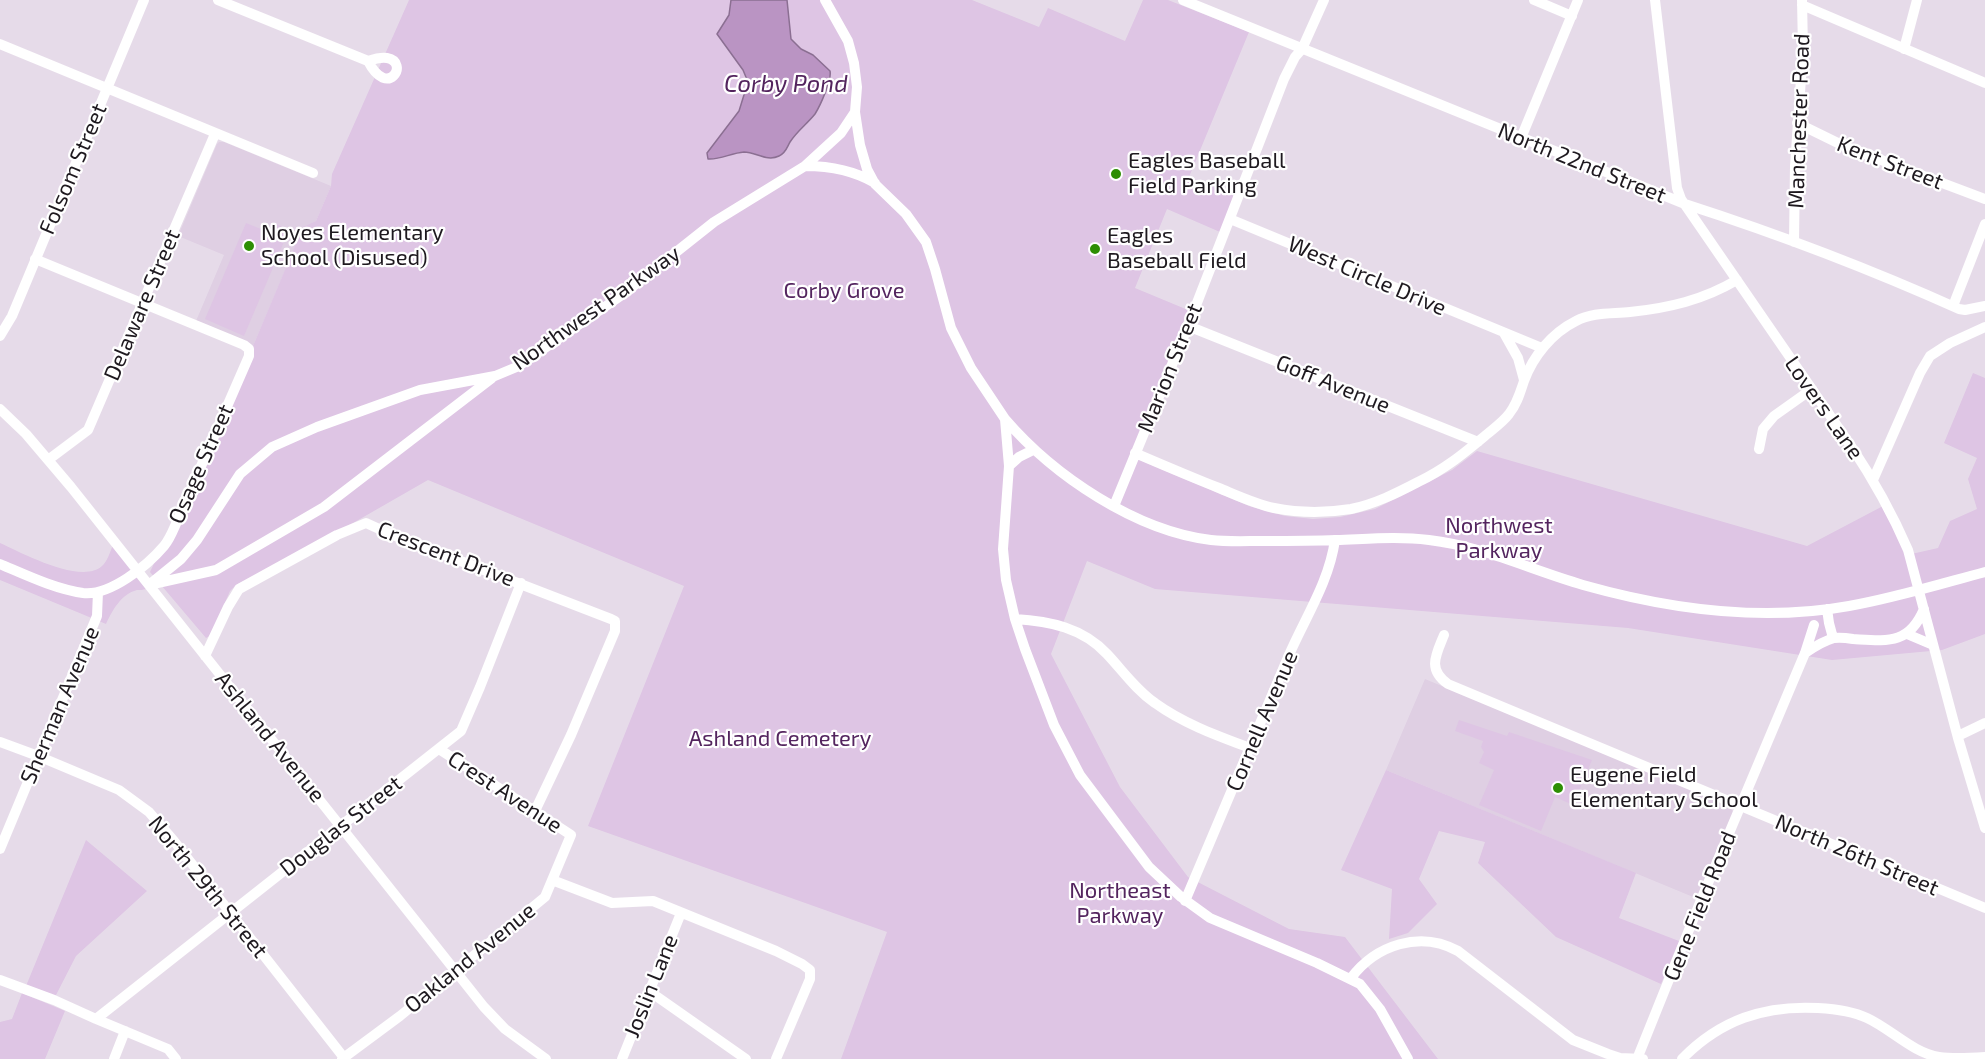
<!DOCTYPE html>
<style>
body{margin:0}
canvas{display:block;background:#e6dbe9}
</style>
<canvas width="1985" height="1059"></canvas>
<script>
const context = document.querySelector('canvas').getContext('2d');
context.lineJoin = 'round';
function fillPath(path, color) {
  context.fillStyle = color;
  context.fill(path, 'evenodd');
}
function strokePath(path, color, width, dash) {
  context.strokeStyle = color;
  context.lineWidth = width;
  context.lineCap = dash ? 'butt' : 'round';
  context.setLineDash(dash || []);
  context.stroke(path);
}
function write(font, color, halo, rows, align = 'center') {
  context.font = font + ' "Exo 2",sans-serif';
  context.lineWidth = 4.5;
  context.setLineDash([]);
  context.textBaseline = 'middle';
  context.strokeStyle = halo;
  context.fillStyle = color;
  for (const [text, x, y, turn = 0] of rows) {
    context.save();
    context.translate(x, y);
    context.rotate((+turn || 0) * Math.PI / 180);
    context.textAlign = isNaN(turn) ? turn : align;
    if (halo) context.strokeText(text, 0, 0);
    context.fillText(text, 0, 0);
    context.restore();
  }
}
const built = new Path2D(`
 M219,142h5l107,44 -15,35 -13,7 -50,118 -57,-25 28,-66 -46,-19 39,-92z
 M1425,679l305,127 4,8 -36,85 -312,-129z`);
const green = new Path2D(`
 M409,0h563l67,27 9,-19 77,33 18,-41h25l81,32 -60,145 46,19 -15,36 -53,-23 -32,79 53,22 -58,146 119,50 36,10 28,3 27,-2 35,-8 77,-39 25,-19 330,95 76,-40 24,49 31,-7 12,-27 27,-12 -9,-30 9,-21 -33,-15 29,-70 12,5v256l-43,16 -110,10 -204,-32 -473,-39 -68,-28 -36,93 69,133 68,90 101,52 56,8 93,122h-597l46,-127 -299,-106 96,-240 -256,-106 -75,43 -117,62 -6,6 -19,44 -5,3 -56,-66 104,-220 -1,-6 50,-119 13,-6 15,-35 1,-12z
 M246,223l25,10 5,-9 13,6 -45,106 -39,-17z
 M0,543c22,10 81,42 102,23 5,-4 8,-14 11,-21l33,44c-3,1 -6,1 -9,1 -16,4 -25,21 -31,34l-106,-44z
 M1459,720l48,16 2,-4 83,28 -19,45 -18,-8 -14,34 -62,-26 15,-35 -15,-7 5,-11 -3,-5 2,-6 -28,-10z
 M1386,770l250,103 -17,45 60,23 -18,43 -105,-47 -78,-74 7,-21 -46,-11 -20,48 18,25 -29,29 -19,6 3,-50 -51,-19z
 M86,840l61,51 -71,65 -21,41 -29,-11z
 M22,993l43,18 -20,48h-45v-37l12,-3z`);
const water = new Path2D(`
 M731,0h56l4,39 10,10 12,6 17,16c2,9 -10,35 -15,43 -8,10 -18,17 -25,28 -3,5 -4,11 -11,14 -12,6 -23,-4 -35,-4 -13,1 -24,8 -36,7l-1,-6 32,-42 9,-29 -5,-12 -26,-36 12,-19z`);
const minor = new Path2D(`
 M218,0l150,61c6,-2 13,-4 19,-3 23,4 1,42 -19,3
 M825,0l23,41 6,22 3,24 -2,25 5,33 7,24 8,15 31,30 20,28 9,27 16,59 20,40 34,51 4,47 -6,83 3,31 9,39 10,30 29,76 26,50 69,92 32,30 29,21 107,45 43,21 20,25 28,50
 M1183,0l502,204c93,30 185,65 274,105l6,1 20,-4
 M1534,0l38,16
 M1655,0l22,188 4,11 170,247c22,33 41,67 57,104l50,188 27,90
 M1802,5l183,78
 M0,44l313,129
 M1904,49l13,-49
 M1797,123l47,23 141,53
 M1521,138l57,-138
 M805,166c26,0 48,4 70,17
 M1230,219l312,129
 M1794,242l1,-76 8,-117 -1,-49
 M1953,306l32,-82
 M1188,326l290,116
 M1504,333l14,25 6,22
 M0,336l12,-20 132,-316
 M0,409l26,25 45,53 413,520 21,22 41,30
 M1005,419c49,57 131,112 206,121 17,2 35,1 52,1 24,0 48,0 73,-1 31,-1 62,-4 93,0 53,6 102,30 154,45 85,24 178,37 266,21 46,-8 91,-22 136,-34
 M1759,449l4,-20 11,-13 38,-27
 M1135,453c28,12 56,24 84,35 17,7 36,16 55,20 25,5 52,5 77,1 24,-5 46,-16 67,-27 27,-13 45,-28 68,-47 7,-6 17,-13 23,-21 8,-10 11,-21 15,-33 9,-25 28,-48 52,-60 17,-9 36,-7 54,-9 39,-4 73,-12 107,-32
 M48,460l40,-30 127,-296
 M1009,466l10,-9 14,-7
 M1873,480l47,-107 10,-17 20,-13 35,-16
 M1114,506l74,-180 96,-247 11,-22 7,-8 22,-49
 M0,564c26,11 55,25 83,29 27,3 64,-27 81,-47 5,-6 8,-13 11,-20l74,-170v-7l-5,-4 -209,-86
 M153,584l63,-14 108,-63 168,-129
 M149,585l32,-26 16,-19 43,-66 32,-27 45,-20 103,-37 75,-14 24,-10 103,-71 92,-73 91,-56 36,-33 14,-21
 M1827,609l2,14 4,15
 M1015,619c35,2 68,9 92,35 16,17 29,36 48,49 29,21 63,33 95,45
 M1907,634l26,11
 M1444,635c-8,20 -17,34 4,49l537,224
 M1805,653c9,-6 18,-12 29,-15 7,-1 13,0 19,1 34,2 56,6 71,-30
 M205,656l23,-49 11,-18 98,-54 29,-12 22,10 223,86 4,2v10l-44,104 -37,78
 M1958,736l27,-13
 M0,742l38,14 81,34 30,22 25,29 171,218
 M0,849l97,-233 1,-24
 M552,880l60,23 41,-2 123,50 26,13 8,6v9l-34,80
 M1185,901c35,-82 70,-164 104,-246 17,-39 40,-73 46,-115
 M1351,978c25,-33 69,-48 107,-27l115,89 35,14 12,4 23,1
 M0,980l54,20 42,19 72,30 8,10
 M649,991l97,68
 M96,1019l365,-288 19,-44 41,-104
 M114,1059l11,-28
 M342,1059l58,-43 145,-119 26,-62 -132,-86
 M622,1059l59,-146
 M1637,1059l66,-164 102,-242 9,-28
 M1682,1059c38,-39 82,-54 136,-51 17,1 34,3 49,10 24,11 46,35 72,39 15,2 31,1 46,0`);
const markers = [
 [1116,174,6,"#2d8e03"],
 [249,246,6,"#2d8e03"],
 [1095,249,6,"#2d8e03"],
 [1558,788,6,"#2d8e03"]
];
const streetNames = [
 ["Manchester Road",1799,121,-88],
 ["North 22nd Street",1582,163,22],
 ["Kent Street",1890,163,21],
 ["Folsom Street",73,169,-67],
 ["West Circle Drive",1367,276,23],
 ["Delaware Street",142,305,-67],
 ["Northwest Parkway",596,308,-35],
 ["Marion Street",1170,368,-68],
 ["Goff Avenue",1333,384,22],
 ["Lovers Lane",1824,408,55],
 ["Osage Street",201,464,-66],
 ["Crescent Drive",446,554,21],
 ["Sherman Avenue",60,705,-67],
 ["Cornell Avenue",1262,721,-67],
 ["Ashland Avenue",270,737,51],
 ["Crest Avenue",505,792,33],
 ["Douglas Street",341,826,-38],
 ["North 26th Street",1857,855,23],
 ["North 29th Street",208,887,51],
 ["Gene Field Road",1700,906,-68],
 ["Oakland Avenue",470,958,-39],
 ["Joslin Lane",651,986,-68]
];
const poiNames = [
 ["Eagles Baseball",1128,161],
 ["Field Parking",1128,186],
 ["Noyes Elementary",261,233],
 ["School (Disused)",261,258],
 ["Eagles",1107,236],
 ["Baseball Field",1107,261],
 ["Eugene Field",1570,775],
 ["Elementary School",1570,800]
];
const parkNames = [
 ["Corby Grove",844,291],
 ["Northwest",1499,526],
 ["Parkway",1499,551],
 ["Ashland Cemetery",780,739],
 ["Northeast",1120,891],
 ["Parkway",1120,916]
];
const waterNames = [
 ["Corby Pond",786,84]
];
fillPath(built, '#dfcfe3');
fillPath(green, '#dec5e4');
fillPath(water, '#ba94c3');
strokePath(water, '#8b6f92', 1.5);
strokePath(minor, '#fff', 10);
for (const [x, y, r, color] of markers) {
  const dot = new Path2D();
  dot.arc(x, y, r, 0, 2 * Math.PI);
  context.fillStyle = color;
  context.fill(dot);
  strokePath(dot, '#fff', 2);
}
write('22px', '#1e191f', '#fff', streetNames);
write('22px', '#1e191f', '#fff', poiNames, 'left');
write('22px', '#54255f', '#fff', parkNames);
write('italic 24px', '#53245e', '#fff', waterNames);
</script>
